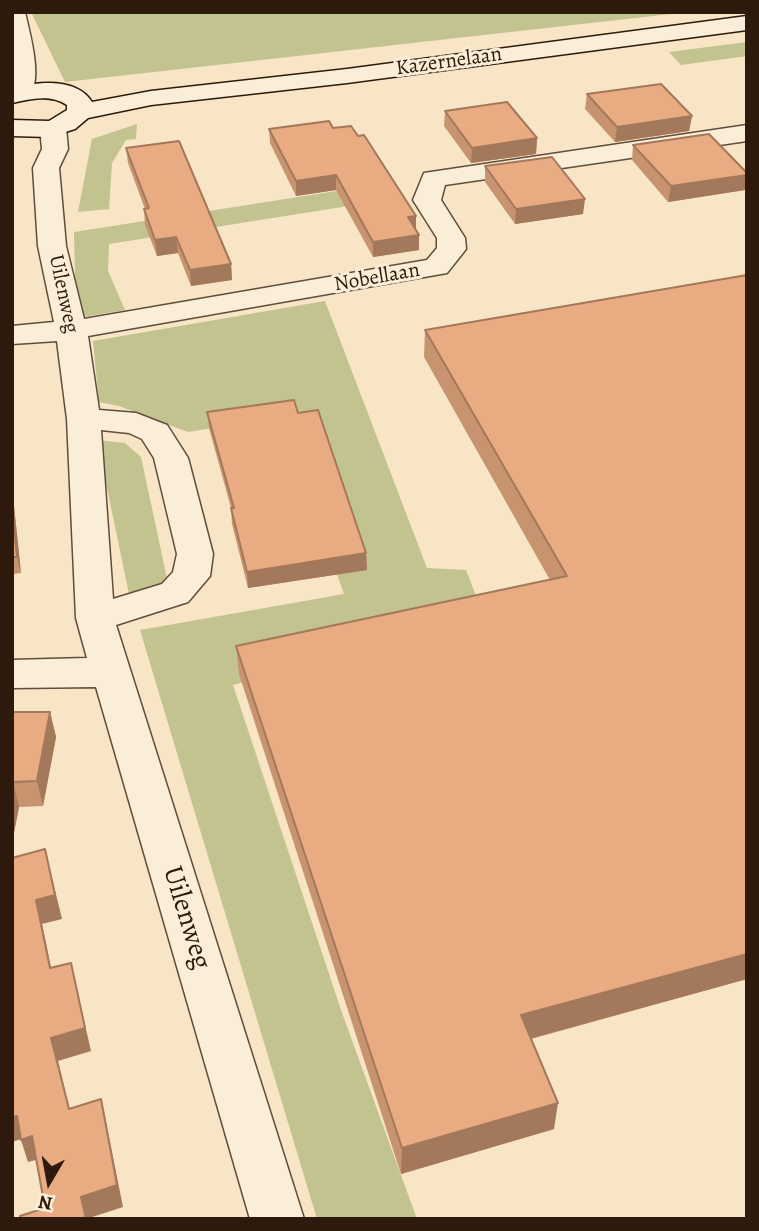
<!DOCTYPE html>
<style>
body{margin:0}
#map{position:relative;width:759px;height:1231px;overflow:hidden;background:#f7e5c5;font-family:Alegreya,serif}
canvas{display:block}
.frame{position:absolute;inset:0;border:14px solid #2e1a0d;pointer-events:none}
.north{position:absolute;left:14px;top:1147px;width:70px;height:70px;-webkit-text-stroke:5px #faeed9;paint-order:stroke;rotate:190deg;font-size:19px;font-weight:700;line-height:28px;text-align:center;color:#2e1a0d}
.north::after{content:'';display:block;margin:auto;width:24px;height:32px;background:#2e1a0d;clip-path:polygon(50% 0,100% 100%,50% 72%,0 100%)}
</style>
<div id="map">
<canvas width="759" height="1231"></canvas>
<div class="frame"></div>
<div class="north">N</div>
</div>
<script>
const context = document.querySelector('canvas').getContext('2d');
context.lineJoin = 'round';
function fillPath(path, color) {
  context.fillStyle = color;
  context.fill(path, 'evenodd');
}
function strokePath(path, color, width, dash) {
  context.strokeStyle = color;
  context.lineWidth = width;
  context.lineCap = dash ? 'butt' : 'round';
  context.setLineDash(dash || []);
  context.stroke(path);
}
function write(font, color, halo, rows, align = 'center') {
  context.font = font + ' Alegreya,serif';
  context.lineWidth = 6;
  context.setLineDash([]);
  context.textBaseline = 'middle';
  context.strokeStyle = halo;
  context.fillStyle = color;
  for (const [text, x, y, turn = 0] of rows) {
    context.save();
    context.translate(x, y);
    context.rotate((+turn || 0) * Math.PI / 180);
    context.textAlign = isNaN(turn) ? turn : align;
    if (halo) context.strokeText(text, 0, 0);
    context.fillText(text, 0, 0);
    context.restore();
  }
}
const green = new Path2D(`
 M31,12h658l-624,70z
 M747,42v14l-66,9 -12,-13z
 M137,124l-1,15 -10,1 -14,23 -3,46 -31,3 14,-73z
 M388,183l11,15 -290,46 -1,27 17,39 -49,8 -2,-86z
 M325,301l102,267 39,2 21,54 -254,61 108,325 76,209h-100l-177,-589 204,-36 -63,-177 -93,15 -69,-26 -20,-4 -6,-61z
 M97,440l28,3 16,14 28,131 -40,6z`);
const street = new Path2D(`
 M12,12h13c5,23 18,66 4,86l-17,1z
 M53,120l9,3 4,5 2,21 -9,19 7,78 18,73 343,-59 10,-12v-10l-24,-38 11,-27 323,-48v16l-302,44 -4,15 24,38 1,11 -19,24 -359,63 11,74 37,3 31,12 21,33 25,96 -3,22 -22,26 -72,23 188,594h-54l-154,-532 -84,1v-28l75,-2 -11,-40 -9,-199 -10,-78 -45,3v-18l42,-4 -16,-76 -5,-78 9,-19 -2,-21 4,-5zM101,430l28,3 13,6 12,19 23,96 -4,18 -11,12 -49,15z`);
const secondary = new Path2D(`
 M747,16v14l-400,53 -196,22 -63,13 -13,11 -26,8 -37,-1v-16l37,1 18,-11v-5c-17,-11 -36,-6 -55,-2v-15c25,-6 64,-11 80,14l59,-11 196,-22z`);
const wall = new Path2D(`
 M587,94l105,22 -3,15 -74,11 -30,-33z
 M445,111l92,27 -1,16 -65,9 -27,-37z
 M333,128l25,8 58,80v14l3,20 -46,7 -37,-67 -40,6 -26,-53 -1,-14z
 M633,145l112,45 -77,12 -36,-42z
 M126,148l105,116 1,16 -41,6 -13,-33 -21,3 -12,-31 -1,-16h1l-17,-46z
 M485,166l98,48 -68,10 -30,-42z
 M747,275v704l-216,60 23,90 -153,45 -162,-500 -3,-28 314,-66 -126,-223 1,-27z
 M207,412l91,1 68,140 1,17 -119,18 -16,-64 -1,-16 -22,-80z
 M12,487l9,86 -8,1 1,12h-2z
 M12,712h38l6,25 -13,69 -24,1 -7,36z`);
const shadedWall = new Path2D(`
 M692,116l-3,15 -74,11 2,-15z
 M537,138l-1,16 -65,9 1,-15z
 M336,175v15l-40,6v-15z
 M747,175l-2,15 -77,12 3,-16z
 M585,199l-2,15 -68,10 1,-15z
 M416,216v15l-8,-14z
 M419,235v15l-46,7v-15z
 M176,237l2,16 -21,3 -2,-16z
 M231,264l1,16 -41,6 -1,-16z
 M12,487l9,86 -4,-16 -5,-49z
 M366,553l1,17 -119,18 -1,-16z
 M50,712l6,25 -13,69 -6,-25z
 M13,782l6,25 -7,36v-59z
 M45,849l17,70 -20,5 14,68 -6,-24 -14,-68z
 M747,954v25l-229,63 3,-27z
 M71,963l20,88 -33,10 17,71 -24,-94z
 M101,1099l5,23 17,85 -37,12 -5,-22z
 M558,1103l-4,26 -153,45 1,-26z
 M17,1116l7,22 -12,4v-25z
 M32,1136l7,23 -11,3 -7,-22z`);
const building = new Path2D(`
 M661,84l31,32 -75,11 -30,-33z
 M507,102l30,36 -65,10 -27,-37z
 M329,121l4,7 18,-2 7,10 6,-1 52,81 -8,1 11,18 -46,7 -37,-67 -40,6 -27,-52z
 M709,134l38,39v2l-76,11 -38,-41z
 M179,141l52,123 -41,6 -14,-33 -21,3 -11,-31 5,-1 -23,-60z
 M552,157l33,42 -69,10 -31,-43z
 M747,275v679l-226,61 37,88 -156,45 -166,-502 331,-70 -142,-246z
 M294,400l4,13 20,-3 48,143 -119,19 -16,-64h3l-27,-96z
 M12,508l5,49h-5z
 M12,712h38l-13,69 -24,1 -1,2z
 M45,849l10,46 -19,5 14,68 21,-5 14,65 -34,10 18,71 32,-10 16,86 -36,12 5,22h-66v-3l25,-8 -13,-72 -11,4 -4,-24 -5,1v-259z`);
const farStreetnames = [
 ["Kazernelaan",449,62,-8],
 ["Nobellaan",377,278,-10],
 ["Uilenweg",63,294,78]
];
const nearStreetnames = [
 ["Uilenweg",186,918,73]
];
fillPath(green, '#c3c390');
strokePath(street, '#604d3b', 3);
strokePath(secondary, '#2e1a0d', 3);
fillPath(street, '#faeed9');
fillPath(secondary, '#faeed9');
fillPath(wall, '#c89470');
fillPath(shadedWall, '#a3785b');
fillPath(building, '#e9ac82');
strokePath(building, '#a3785b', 2);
write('21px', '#2e1a0d', '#faeed9', farStreetnames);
write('28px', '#2e1a0d', '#faeed9', nearStreetnames);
</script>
